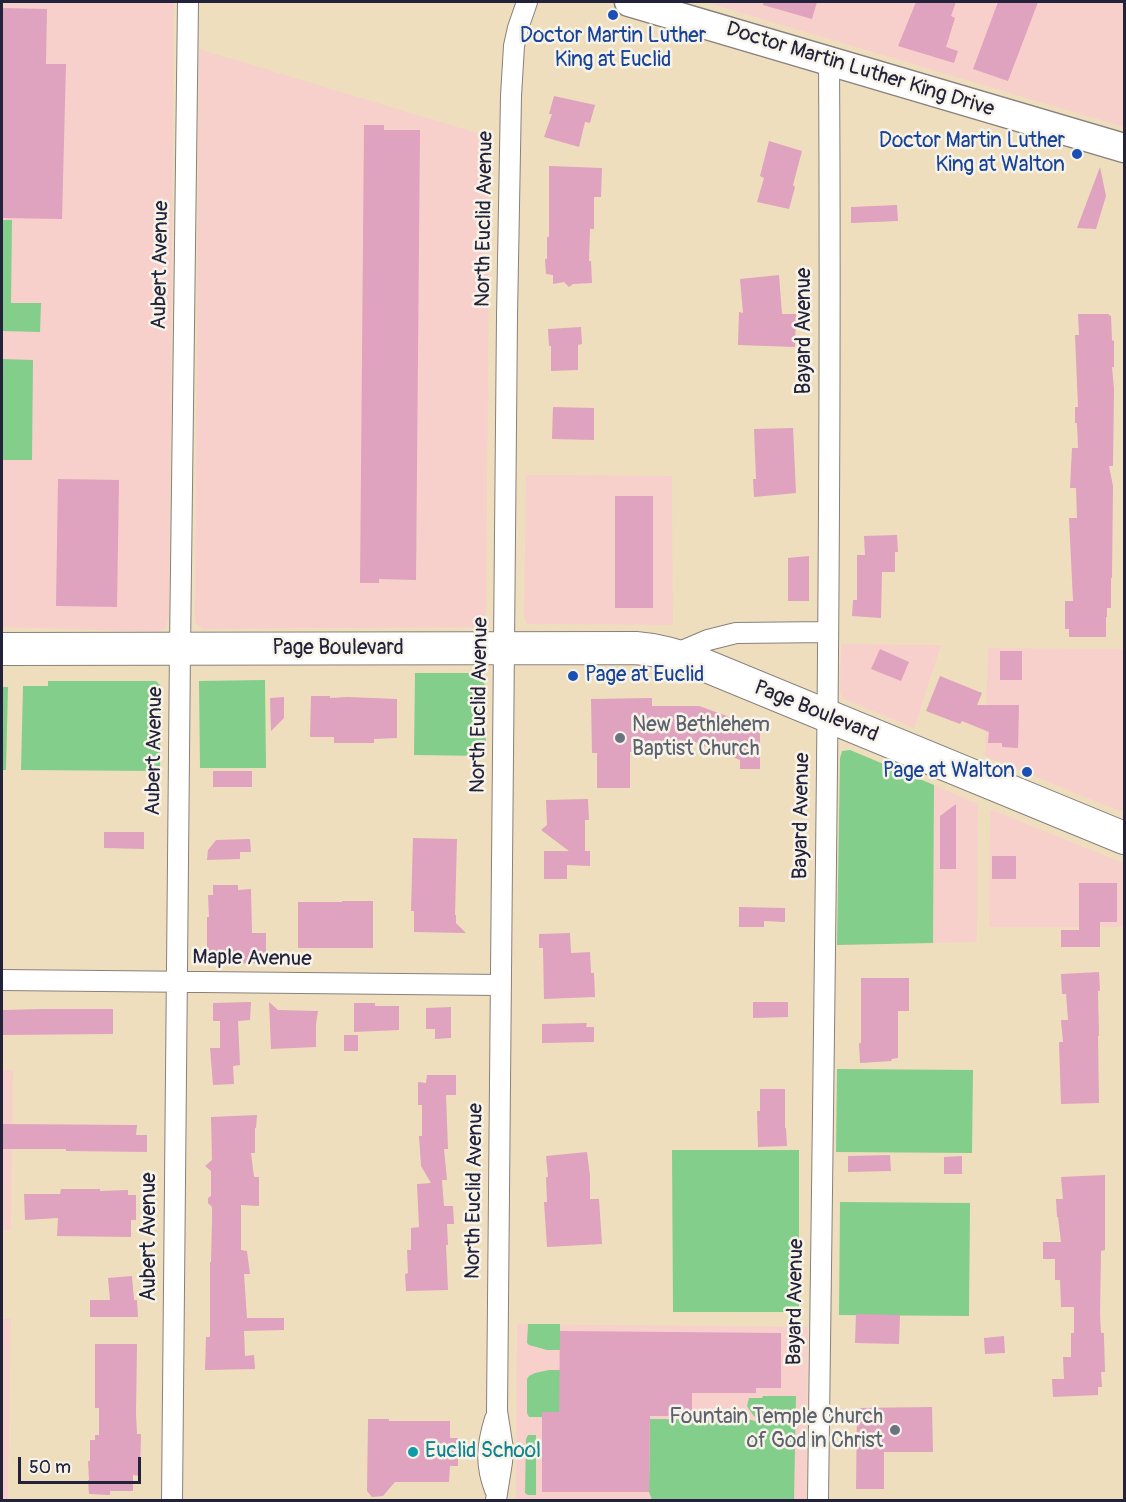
<!DOCTYPE html>
<style>
body{margin:0}
#map{position:relative;width:1126px;height:1502px;overflow:hidden;background:#efdebe;font-family:Pangolin,sans-serif}
canvas{display:block}
.frame{position:absolute;inset:0;border:3px solid #22223b;pointer-events:none}
.scale{position:absolute;left:18px;top:1457px;width:123px;height:27px;box-sizing:border-box;border:3px solid #22223b;border-top:0;padding-left:8px;font-size:18px;line-height:21px;white-space:nowrap;color:#22223b;-webkit-text-stroke:4px #f7f3e8;paint-order:stroke}
</style>
<div id="map">
<canvas width="1126" height="1502"></canvas>
<div class="frame"></div>
<div class="scale">50 m</div>
</div>
<script>
const context = document.querySelector('canvas').getContext('2d');
context.lineJoin = 'round';
function fillPath(path, color) {
  context.fillStyle = color;
  context.fill(path, 'evenodd');
}
function strokePath(path, color, width, dash) {
  context.strokeStyle = color;
  context.lineWidth = width;
  context.lineCap = dash ? 'butt' : 'round';
  context.setLineDash(dash || []);
  context.stroke(path);
}
function write(font, color, halo, rows, align = 'center') {
  context.font = font + ' Pangolin,sans-serif';
  context.lineWidth = 5;
  context.setLineDash([]);
  context.textBaseline = 'middle';
  context.strokeStyle = halo;
  context.fillStyle = color;
  for (const [text, x, y, turn = 0] of rows) {
    context.save();
    context.translate(x, y);
    context.rotate((+turn || 0) * Math.PI / 180);
    context.textAlign = isNaN(turn) ? turn : align;
    if (halo) context.strokeText(text, 0, 0);
    context.fillText(text, 0, 0);
    context.restore();
  }
}
const built = new Path2D(`
 M2,2h172l-5,614 -3,11 -7,5 -157,-5z
 M705,2h419v125z
 M199,49l291,88 -4,477 -3,10 -4,3 -276,2 -7,-5 -1,-9z
 M526,475l146,1 1,149 -146,-1 -3,-7z
 M841,644l100,1 -27,83 -72,-30 -2,-7z
 M988,648l136,1v161l-5,1 -134,-55z
 M934,785l44,19 -1,138 -44,1z
 M990,809l133,54 1,2v62h-135z
 M2,1070h11l-2,160h-9z
 M2,1319h9l-3,181h-6z
 M517,1324l291,3 -2,173h-290z`);
const green = new Path2D(`
 M2,220h10l-1,83h30l-1,29 -38,-1z
 M2,359l31,1 -1,100h-30z
 M415,673h63l4,1 3,13 1,69 -72,-1z
 M265,680l1,88h-66l-1,-87z
 M48,681h108l5,5 -1,85 -139,-1 2,-84h25z
 M2,687h6l-2,83h-4z
 M850,750l84,35 -1,158 -96,2 3,-187 2,-7z
 M837,1069l136,1 -1,83 -136,-1z
 M672,1150h127v162h-126z
 M840,1202l130,1 -1,113 -130,-1z
 M528,1324h32v26h-13l-18,-5 -2,-2z
 M549,1370h11l7,42 -25,5h-13l-2,-4v-34l2,-3 6,-3z
 M763,1396h33l-2,104h-142l-3,-8 1,-73 102,1 7,3 1,-2 -7,-6 -6,-9 2,-8h13z
 M528,1435h8v60h-8l-3,-2 1,-54z`);
const building = new Path2D(`
 M764,2h53l-5,17 -49,-14z
 M916,2h40l-5,14 4,2 -9,29 12,4 -4,12 -56,-17z
 M998,2h40l-30,79 -35,-12z
 M2,8l45,1 -1,55h20l-4,155 -60,-1z
 M554,96l41,9 -5,18 -5,-1 -6,25 -35,-10 8,-23h-3z
 M364,125h20v5h36l-4,450 -37,-1v4h-19z
 M769,141l33,10 -9,34 2,2 -6,22 -32,-7 7,-24 -4,-2z
 M549,166l53,2 -1,29h-7v32h-4l-1,32h2l1,22 -19,1 -4,3 -5,-5 -11,2v-9l-7,-1 -1,-15h2v-22h2z
 M1100,167l6,29 -10,33 -19,-1z
 M897,205l1,16 -47,2v-16z
 M779,275l3,39h14l-1,33 -57,-2 1,-33 4,1 -3,-34z
 M1078,314h31v1l2,1 1,24 2,1v26h-2l2,22 -1,77h-4l4,20 -1,92h-1v30h-4v9h-1v20h-37v-8h-4v-28h8l-4,-83h8l-1,-30h-6l2,-40h6l-1,-25h-2v-16h3l-3,-72h4z
 M581,327l1,17 -4,1v25l-27,1v-25h-2l-1,-17z
 M553,407l41,1v32l-42,-1z
 M793,428l3,65 -42,4 -1,-18h3l-2,-50z
 M58,479l61,1 -2,127 -61,-1z
 M615,496h38v112h-38z
 M897,535l1,17h-3v20h-13l-1,46 -29,-2 1,-16h4v-45h8l-1,-19z
 M809,556v45h-21v-43z
 M880,649l29,13 -8,19 -30,-12z
 M1000,651h22v29h-22z
 M940,676l42,17 -5,12h42l-1,43 -16,-1v-4h-14l1,-11 -27,-11 -2,3 -34,-13z
 M311,696h19v2l18,-1 49,2v39l-23,1v4h-40v-6h-24z
 M284,697v21l-13,13 -1,-33z
 M652,698v8h47l39,14 22,10v39h-20v-9l-48,-19v7h-4v5l-58,-1v36h-33v-35h-5l-1,-54z
 M213,771h39v16h-39z
 M588,799l1,21h-4v31h5v15l-23,-1v14h-23v-28h25l-28,-21 6,-5 -1,-25z
 M956,804v65h-16v-53z
 M104,832h40v17l-40,-1z
 M413,838l44,1 -2,76h1v8l10,10 -52,-1v-21h-3z
 M250,839l1,13h-11v7l-33,1 1,-10 8,-10z
 M992,856h24v23h-24z
 M1079,883h38v39h-17v25h-39v-17h18z
 M213,885h25v5l13,-1 1,44h14v30l-54,1v-9h-5v-38h2l-1,-22h5z
 M342,901h31v47h-75v-46h44z
 M739,907l46,1v14l-21,-1v6h-25z
 M570,933l1,20 19,-1 1,21h3l1,24 -51,2 -1,-51h-4v-14z
 M1099,972l1,19h-2l1,45h-1l1,67 -38,1 -2,-62h4l-2,-22h7l-2,-26h-4l-1,-20z
 M861,978h48v33h-11v47l-7,1 1,2 -32,2 -1,-20h2z
 M251,1002l-1,18 -12,1 2,44 -7,1 1,18 -21,1 -3,-37h10v-27h-7v-18z
 M269,1002l9,8 40,1 -2,13v23l-45,2z
 M753,1002h35v15l-35,1z
 M354,1003h21v3h24v24l-45,2z
 M451,1007v31l-16,1v-10h-9v-21z
 M43,1009h70v25l-111,1v-25z
 M587,1023l-1,4h8v15l-52,1v-19z
 M344,1035h14v16h-14z
 M427,1075h29v20h-10l2,54h-4l3,31h-5l2,26h9l1,18h-7l1,21h-2l2,45 -42,1 -1,-17 3,-1 -1,-23h4v-22l8,-1 -2,-43 14,-1 -10,-17 -2,-30h3v-31h-4v-23l8,1z
 M760,1089h25v39h1l1,18 -29,1 -1,-36h3z
 M257,1115l-1,13h-1v25h-4l3,24h5v29l-18,-1v45l6,1 3,23h-6l3,44h37v12l-40,1 1,25 9,-1 1,14 -50,1 1,-33h4v-75h1l1,-42v-13l-4,-4v-5l3,-2v-25l-6,-5 7,-6 -1,-43z
 M2,1124l135,1 -1,10h11v17l-81,-1v-2h-64z
 M587,1152l3,24v23h9l3,45 -55,3 -3,-45h3l-1,-25h2l-2,-21z
 M890,1155l1,16 -43,1v-16z
 M962,1156v18h-18v-17z
 M1105,1175v75l-4,1 -1,64 1,18h3v6l1,33h-4l1,15h-4v8l-45,2 -1,-18h12l-1,-22h8v-24h3v-26h-13l-1,-27h-5v-21h-12v-17h18l-3,-25h-1l-1,-18h7l-2,-22z
 M61,1189h39v2l28,-1v5h8v25h-5v17l-74,-1 1,-18 -33,2 -1,-26h36z
 M132,1276l2,24h3l1,17h-48v-17h20l-2,-22z
 M856,1314l44,1 -1,29 -44,-1z
 M560,1331l221,2v55h-25v5h-64v23h-42l-1,76h-107v-80h17z
 M1004,1336l1,17 -20,1 -1,-16z
 M95,1344h42l-1,70 1,20h4l-1,42 -7,-1v16h-23v4l-21,-1 -1,-14h1l-1,-19h2v-21h5v-5h4v-27h-4z
 M932,1407l1,45h-49v37h-28l1,-81z
 M368,1419h21v2h61v17h8v28h-8l-1,16h-54l-12,14 -11,1 -5,-6z`);
const minor = new Path2D(`
 M675,654l33,-14 28,-7 92,-1
 M2,980l499,5
 M495,1419c-8,26 -10,45 0,71
 M172,1500l8,-852 8,-646
 M496,1500l6,-38 1,-13 -6,-38 10,-1095 4,-220 3,-50 4,-18 9,-26
 M818,1500c6,-479 14,-959 11,-1439`);
const secondary = new Path2D(`
 M629,2l495,146`);
const primary = new Path2D(`
 M2,649l634,-1c25,2 39,7 63,15l425,175`);
const markers = [
 [613,15,6,"#1a4fb4"],
 [1077,154,6,"#1a4fb4"],
 [573,676,6,"#1a4fb4"],
 [620,738,6,"#6b7280"],
 [1027,772,6,"#1a4fb4"],
 [895,1430,6,"#6b7280"],
 [413,1452,6,"#0f9aa8"]
];
const transitNames = [
 ["Doctor Martin Luther",613,37,"center"],
 ["King at Euclid",613,61,"center"],
 ["Doctor Martin Luther",1065,142],
 ["King at Walton",1065,166],
 ["Page at Euclid",585,676,"left"],
 ["Page at Walton",1015,772]
];
const streetNames = [
 ["Doctor Martin Luther King Drive",860,70,17],
 ["North Euclid Avenue",485,219,-89],
 ["Aubert Avenue",161,265,-89],
 ["Bayard Avenue",805,331,-90],
 ["Page Boulevard",338,649],
 ["North Euclid Avenue",480,705,-89],
 ["Page Boulevard",816,712,22],
 ["Aubert Avenue",155,751,-89],
 ["Bayard Avenue",802,816,-89],
 ["Maple Avenue",252,959,1],
 ["North Euclid Avenue",475,1191,-89],
 ["Aubert Avenue",150,1237,-90],
 ["Bayard Avenue",796,1302,-89]
];
const worshipNames = [
 ["New Bethlehem",632,726],
 ["Baptist Church",632,750],
 ["Fountain Temple Church",883,1418,"right"],
 ["of God in Christ",883,1442,"right"]
];
const cultureNames = [
 ["Euclid School",425,1452]
];
fillPath(built, '#f7d0cb');
fillPath(green, '#83ce8b');
fillPath(building, '#dfa2bf');
strokePath(minor, '#88807c', 22);
strokePath(secondary, '#88807c', 31);
strokePath(primary, '#88807c', 34);
strokePath(minor, '#fff', 20);
strokePath(secondary, '#fff', 28);
strokePath(primary, '#fff', 32);
for (const [x, y, r, color] of markers) {
  const dot = new Path2D();
  dot.arc(x, y, r, 0, 2 * Math.PI);
  context.fillStyle = color;
  context.fill(dot);
  strokePath(dot, '#f7f3e8', 2);
}
write('21px', '#164399', '#f7f3e8', transitNames, 'right');
write('21px', '#22223b', '#f7f3e8', streetNames);
write('21px', '#5b616d', '#f7f3e8', worshipNames, 'left');
write('21px', '#0d838f', '#f7f3e8', cultureNames, 'left');
</script>
